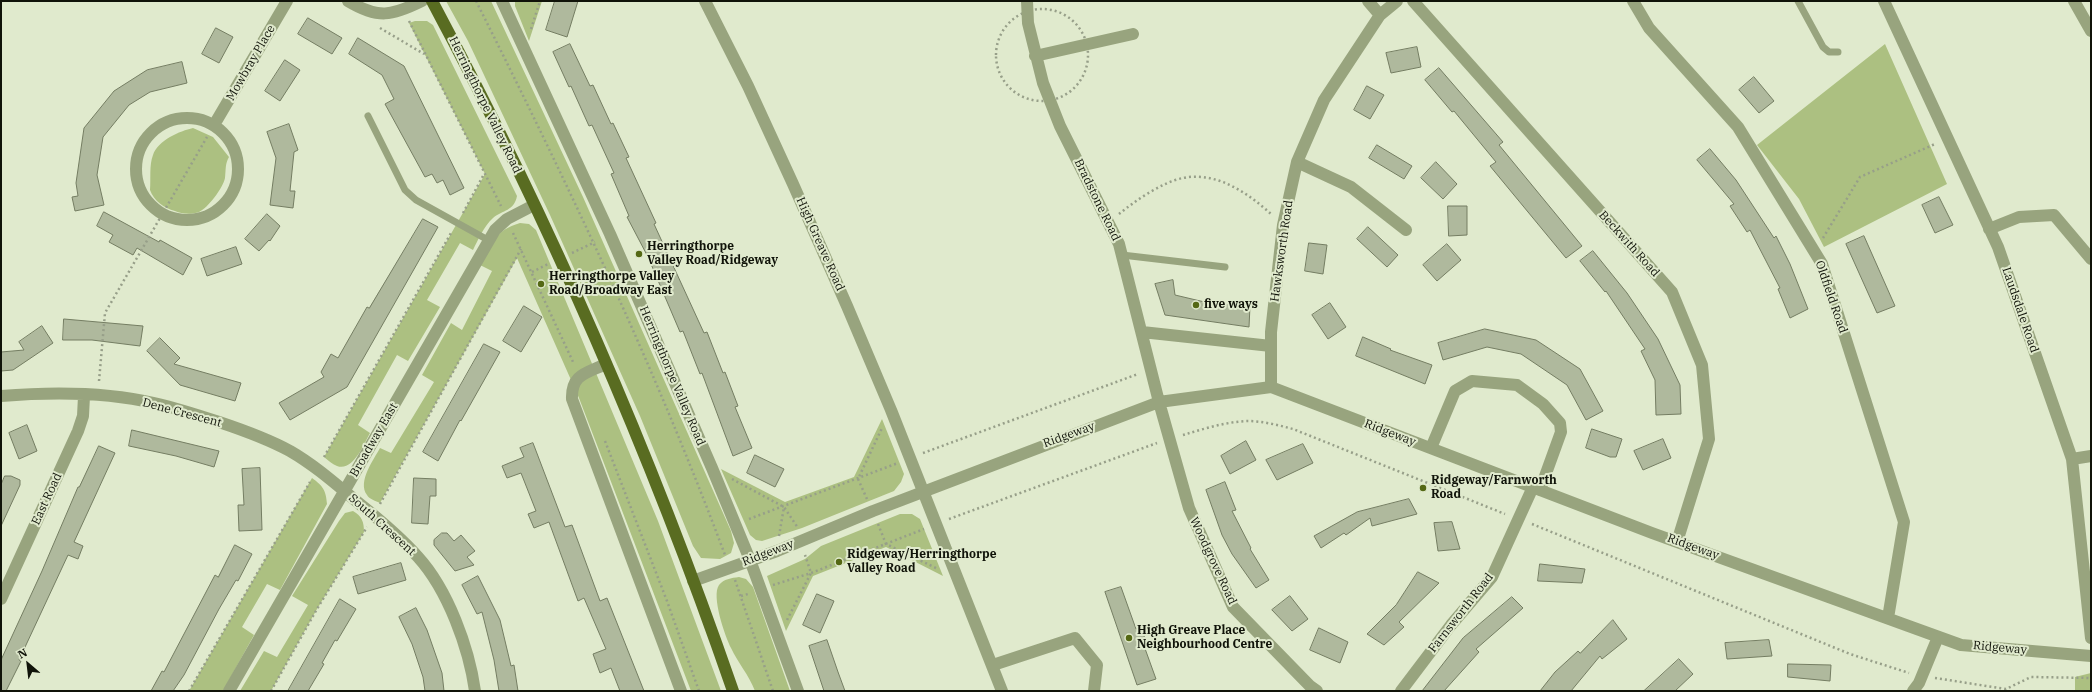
<!DOCTYPE html>
<style>
body{margin:0}
#map{position:relative;width:2092px;height:692px;overflow:hidden;background:#e0eacd;font-family:"IBM Plex Serif",serif}
canvas{display:block}
.frame{position:absolute;inset:0;border:2px solid #101309;pointer-events:none}
.north{position:absolute;left:8px;top:644px;width:40px;height:40px;-webkit-text-stroke:3px #e0eacd;paint-order:stroke;rotate:332deg;font-size:11px;font-weight:700;line-height:16px;text-align:center;color:#101309}
.north::after{content:'';display:block;margin:auto;width:14px;height:18px;background:#101309;clip-path:polygon(50% 0,100% 100%,50% 72%,0 100%)}
</style>
<div id="map">
<canvas width="2092" height="692"></canvas>
<div class="frame"></div>
<div class="north">N</div>
</div>
<script>
const context = document.querySelector('canvas').getContext('2d');
context.lineJoin = 'round';
function fillPath(path, color) {
  context.fillStyle = color;
  context.fill(path, 'evenodd');
}
function strokePath(path, color, width, dash) {
  context.strokeStyle = color;
  context.lineWidth = width;
  context.lineCap = dash ? 'butt' : 'round';
  context.setLineDash(dash || []);
  context.stroke(path);
}
function write(font, color, halo, rows, align = 'center') {
  context.font = font + ' "IBM Plex Serif",serif';
  context.lineWidth = 4;
  context.setLineDash([]);
  context.textBaseline = 'middle';
  context.strokeStyle = halo;
  context.fillStyle = color;
  for (const [text, x, y, turn = 0] of rows) {
    context.save();
    context.translate(x, y);
    context.rotate((+turn || 0) * Math.PI / 180);
    context.textAlign = isNaN(turn) ? turn : align;
    if (halo) context.strokeText(text, 0, 0);
    context.fillText(text, 0, 0);
    context.restore();
  }
}
const green = new Path2D(`
 M446,1h45l92,196 148,334 3,12 -3,10 -11,6 -19,-1 -8,-12 -53,-130 -90,-201 -82,-174z
 M515,1h27l-13,40 -14,-35z
 M415,21h12l6,4 84,171c-3,15 -14,14 -24,22 -9,8 -15,22 -20,32l-13,-7 -33,57 13,7 -32,54 -11,-6 -39,70 12,8c-6,11 -17,39 -33,33 -5,-2 -9,-6 -13,-9l161,-283 -76,-151z
 M1885,44l62,140 -123,63 -25,-48 -42,-54z
 M193,128l20,9 16,20c-4,7 -3,12 -4,21 -2,10 -17,30 -26,34 -8,3 -17,2 -24,-1 -11,-3 -21,-10 -25,-21 1,-11 -1,-25 3,-35 5,-15 27,-24 40,-27z
 M520,223l9,1 7,6 122,291 63,170h-30l-112,-293 -62,-140 -137,245c-4,-2 -11,-4 -13,-8 -10,-13 7,-36 13,-47l11,5 43,-71 -12,-7 29,-52 11,7 30,-59 -12,-6c12,-21 15,-35 40,-42z
 M882,419l22,55 -3,8 -7,9 -92,37 -40,13 -6,-1 -6,-5 -29,-66 64,33 69,-25z
 M312,478c11,8 14,12 15,26l-47,86 -13,-6 -25,43 12,8 -31,56h-34z
 M353,511c9,5 11,11 11,21l-47,77 -46,82h-31l24,-40 13,6 31,-52 -16,-9 47,-75 6,-8z
 M912,514l8,5 23,57 -57,-29 -73,29 -27,55 -19,-55 38,-17 16,-13 79,-32z
 M739,577l7,2 7,8 37,104h-35c-6,-16 -17,-28 -24,-43 -6,-12 -20,-52 -12,-63 5,-6 12,-7 20,-8z
 M2091,673v18h-16v-14z`);
const building = new Path2D(`
 M555,1h23l-11,36 -21,-7z
 M308,18l34,20 -10,16 -34,-20z
 M216,28l17,9 -14,26 -17,-9z
 M358,38l46,28 60,122 -14,7 -7,-15 -6,3 -5,-9 -7,3 -40,-73 9,-5 -12,-24 -33,-21z
 M570,44l20,42 3,-1 18,39 2,-1 16,34 -3,1 30,65 -2,1 50,109 3,-1 16,41 2,-1 13,34 -3,1 17,41 -19,8 -31,-83 -2,1 -17,-43 -3,1 -32,-75 -21,-40 2,-1 -18,-42 3,-1 -22,-48 -3,1 -18,-40 -2,1 -16,-35z
 M1417,47l4,20 -30,6 -5,-20z
 M285,60l15,10 -20,31 -15,-10z
 M182,62l5,21 -37,9 -21,13 -26,32 -6,38 7,30 -29,6 -3,-14 6,-1 -2,-13 8,-55 30,-37 33,-21z
 M1439,68l64,74 -4,3 83,101 -16,12 -76,-92 6,-4 -42,-51 -2,1 -27,-32z
 M1754,77l20,24 -15,12 -20,-23z
 M1367,86l17,9 -14,24 -16,-9z
 M289,124l9,26 -4,2 -4,39h5l-2,17 -23,-3 6,-47 -9,-26z
 M1377,145l35,21 -8,13 -35,-21z
 M1710,149l26,31 38,58 2,-2 14,28 18,45 -18,9 -12,-29 2,-1 -30,-58 -3,2 -17,-26 4,-2 -37,-44z
 M1436,162l21,22 -14,15 -22,-21z
 M1939,197l14,28 -18,8 -13,-28z
 M1448,206h19v29l-18,1z
 M104,212l55,30 1,-2 32,18 -9,17 -46,-27 -4,7 -24,-13 4,-7 -16,-9z
 M267,214l13,12 -10,15 -1,-1 -10,11 -14,-12z
 M423,219l15,8 -91,160 -57,33 -11,-17 45,-26 -3,-5 10,-18 7,4 29,-51 2,1z
 M1368,227l30,28 -11,12 -30,-28z
 M1864,236l31,70 -18,7 -31,-69z
 M1309,243l18,2 -4,29 -18,-3z
 M1447,244l14,16 -24,21 -14,-16z
 M236,247l6,17 -35,12 -6,-17z
 M1593,251l34,42 31,46 22,46 1,29 -25,1 -1,-35 -14,-29 4,-2 -39,-58 -1,1 -25,-31z
 M1173,280l2,15 38,9 37,2 -1,21 -84,-12 -10,-31z
 M1330,303l16,24 -18,12 -16,-24z
 M524,306l18,11 -21,35 -18,-11z
 M64,319l79,7 -3,20 -48,-6h-29z
 M42,326l11,17 -40,27 -12,1v-19l23,-2 -5,-8z
 M1485,329l51,11 44,29 23,42 -17,9 -19,-35 -46,-31 -34,-7 -44,13 -5,-17z
 M1363,337l28,12 -1,1 42,15 -7,19 -69,-28z
 M160,338l20,20 -6,6 67,19 -6,18 -55,-16 -33,-34z
 M484,344l16,8 -39,69 -1,-1 -22,41 -15,-9z
 M27,425l10,26 -18,8 -10,-26z
 M1592,429l30,10 -6,18h-6l-24,-9z
 M132,430l87,21 -5,16 -38,-11 -47,-10z
 M1663,439l8,19 -28,12 -9,-19z
 M1246,441l10,19 -26,14 -9,-18z
 M533,443l32,84 7,-2 28,76 7,-3 37,93h-24l-9,-23 -11,5 -7,-19 13,-5 -22,-51 -6,3 -29,-79 -15,6 -6,-14 8,-3 -15,-38 -14,5 -5,-12 22,-9 -4,-9z
 M1303,444l10,19 -36,17 -11,-20z
 M99,446l16,7 -41,89 9,4 -5,13 -10,-4 -49,105 2,1 -15,30h-5v-31l41,-89 36,-84h1z
 M755,455l29,14 -9,18 -28,-14z
 M260,468l2,62 -23,1 -1,-26h6l-2,-36z
 M5,476h6l9,4v5l-19,41v-41z
 M414,478l22,1v17h-6l-2,28 -16,-1z
 M1225,482l11,28 -4,1 19,37 -1,1 19,31 -13,8 -24,-34 -10,-19 -16,-45z
 M1409,499l8,15 -45,12 -2,-8 -24,17 -2,-2 -23,15 -7,-12 43,-24z
 M1452,522l8,27 -22,2 -4,-28z
 M442,533h5l7,8 7,-6 14,16 -8,6 7,8 -19,6 -21,-26v-5z
 M235,545l17,9 -14,27 -2,-1 -17,29 -35,66 -11,16h-22l11,-20 2,1 51,-97 3,2z
 M401,563l5,17 -48,14 -5,-17z
 M1540,564l45,5 -3,14 -44,-2z
 M1418,572l21,11 -40,39 5,5 -20,18 -17,-11 29,-29z
 M478,576l22,44 11,46 3,-1 4,26h-19l-5,-31 -12,-48 -5,2 -15,-29z
 M1121,587l15,42 5,-2 5,15 -3,1 13,36 -19,6 -32,-93z
 M817,594l17,7 -14,32 -17,-8z
 M1290,596l18,23 -16,12 -20,-21z
 M1512,597l11,11 -47,41 3,3 -35,39h-22l41,-53z
 M340,599l16,10 -19,32 -2,-1 -13,23 2,1 -16,27h-20z
 M416,608l11,22 15,43 2,18h-19l-2,-14 -11,-33 -13,-27z
 M1613,620l14,19 -25,20 -2,-3 -29,35h-31l15,-19 23,-21 2,2z
 M1319,628l29,14 -8,21 -30,-13z
 M827,640l11,32 7,19h-21l-15,-45z
 M1769,640l3,16 -45,3 -2,-16z
 M1679,659l14,15 -18,17h-31z
 M1788,664l43,1 -1,16 -42,-4z`);
const path = new Path2D(`
 M476,1c91,181 178,364 249,554
 M996 55a46 46 0 1 1 92 0a46 46 0 1 1-92 0Z
 M409,21l92,185
 M380,28l44,26
 M531,29l9,-28
 M463,213l21,-39
 M1119,214c16,-13 43,-32 64,-36 33,-7 65,15 88,36
 M513,233l61,131
 M1823,238l37,-61 75,-33
 M572,253l23,-11
 M532,272l16,-8
 M99,381l6,-68 102,-176
 M1183,435c20,-6 42,-13 64,-14 15,0 31,4 46,8l212,85
 M605,441l62,160 32,90
 M923,453l215,-79
 M324,457l127,-224
 M732,479l52,28 14,21
 M867,499l-9,-20 24,-51
 M380,504l141,-255
 M749,519l149,-56
 M949,519l208,-76
 M878,524l8,20 52,25
 M1532,524l318,130 59,19
 M779,536l5,-29
 M735,580l38,111
 M773,585l38,-12 113,-44
 M741,596l7,-2
 M787,620l24,-47 -6,-18
 M1935,678l71,11 25,-12 60,1
 M189,691l121,-209
 M271,691l46,-82 50,-82`);
const lane = new Path2D(`
 M1798,1l25,46 6,5h9
 M368,116l37,74 11,10 72,40
 M1122,255l103,12`);
const street = new Path2D(`
 M348,1c30,18 44,15 74,0
 M502,1l108,233 102,234 38,92 48,131
 M705,1l43,85 45,98 54,122 44,104 111,281
 M1027,1l1,22 15,60 17,43 59,118 40,158 30,106 44,99 77,79 7,5
 M1368,1l12,14
 M1413,1l259,291 30,73 7,74 -32,103
 M1633,1l16,27 89,99 84,137 82,258 -16,96
 M1884,1l114,246 74,212 19,179
 M2074,1l17,30
 M1035,56l98,-22
 M136 169a51 51 0 1 1 102 0a51 51 0 1 1-102 0Z
 M214,125l73,-124
 M1297,162l54,25 55,43
 M1989,229l30,-12 35,-2 37,44
 M1142,332l129,14
 M606,364c-19,9 -35,10 -34,35l109,292
 M1271,387v-55l12,-107 14,-63 27,-62 56,-85 17,-14
 M1,396c49,-4 105,-4 153,7 22,5 44,12 65,19 24,8 49,17 71,29 26,15 48,35 71,54 20,16 40,33 57,52 30,33 51,91 57,134
 M1431,448l24,-57 17,-10 45,4 26,19 17,19 1,9 -21,58
 M2072,459l19,-3
 M693,581l84,-30 96,-40 286,-109 112,-15 381,146 309,112 130,11
 M1,599l77,-168 5,-15 1,-20
 M993,665l82,-27 22,27 -3,26
 M229,691l266,-461 12,-11 27,-14
 M1401,691l50,-66 41,-48 41,-90
 M1913,691l6,-8 19,-46`);
const primary = new Path2D(`
 M432,1c118,221 219,453 301,690`);
const markers = [
 [639,254,4,"#546814"],
 [541,284,4,"#546814"],
 [1196,305,4,"#546814"],
 [1423,488,4,"#546814"],
 [839,562,4,"#546814"],
 [1129,638,4,"#546814"]
];
const streetNames = [
 ["Mowbray Place",251,63,-60],
 ["Herringthorpe Valley Road",485,105,64],
 ["Bradstone Road",1097,200,64],
 ["High Greave Road",820,244,66],
 ["Beckwith Road",1629,244,48],
 ["Hawksworth Road",1282,251,-82],
 ["Oldfield Road",1831,297,71],
 ["Laudsdale Road",2020,310,71],
 ["Herringthorpe Valley Road",672,376,67],
 ["Dene Crescent",182,413,15],
 ["Ridgeway",1390,433,21],
 ["Ridgeway",1069,435,-20],
 ["Broadway East",374,440,-60],
 ["East Road",47,499,-65],
 ["South Crescent",382,525,42],
 ["Ridgeway",1693,547,20],
 ["Ridgeway",768,553,-21],
 ["Woodgrove Road",1213,561,65],
 ["Farnsworth Road",1461,613,-52],
 ["Ridgeway",2000,648,5]
];
const poiNames = [
 ["Herringthorpe",647,247],
 ["Valley Road/Ridgeway",647,261],
 ["Herringthorpe Valley",549,277],
 ["Road/Broadway East",549,291],
 ["five ways",1204,305],
 ["Ridgeway/Farnworth",1431,481],
 ["Road",1431,495],
 ["Ridgeway/Herringthorpe",847,555],
 ["Valley Road",847,569],
 ["High Greave Place",1137,631],
 ["Neighbourhood Centre",1137,645]
];
fillPath(green, '#acc081');
fillPath(building, '#afb99d');
strokePath(building, '#747d62', 1);
strokePath(path, '#979f89', 2.5, [2, 3]);
strokePath(lane, '#98a47e', 7);
strokePath(street, '#98a47e', 12);
strokePath(primary, '#596c21', 12);
for (const [x, y, r, color] of markers) {
  const dot = new Path2D();
  dot.arc(x, y, r, 0, 2 * Math.PI);
  context.fillStyle = color;
  context.fill(dot);
  strokePath(dot, '#e0eacd', 1.5);
}
write('12px', '#101309', '#e0eacd', streetNames);
write('bold 12px', '#101309', '#e0eacd', poiNames, 'left');
</script>
